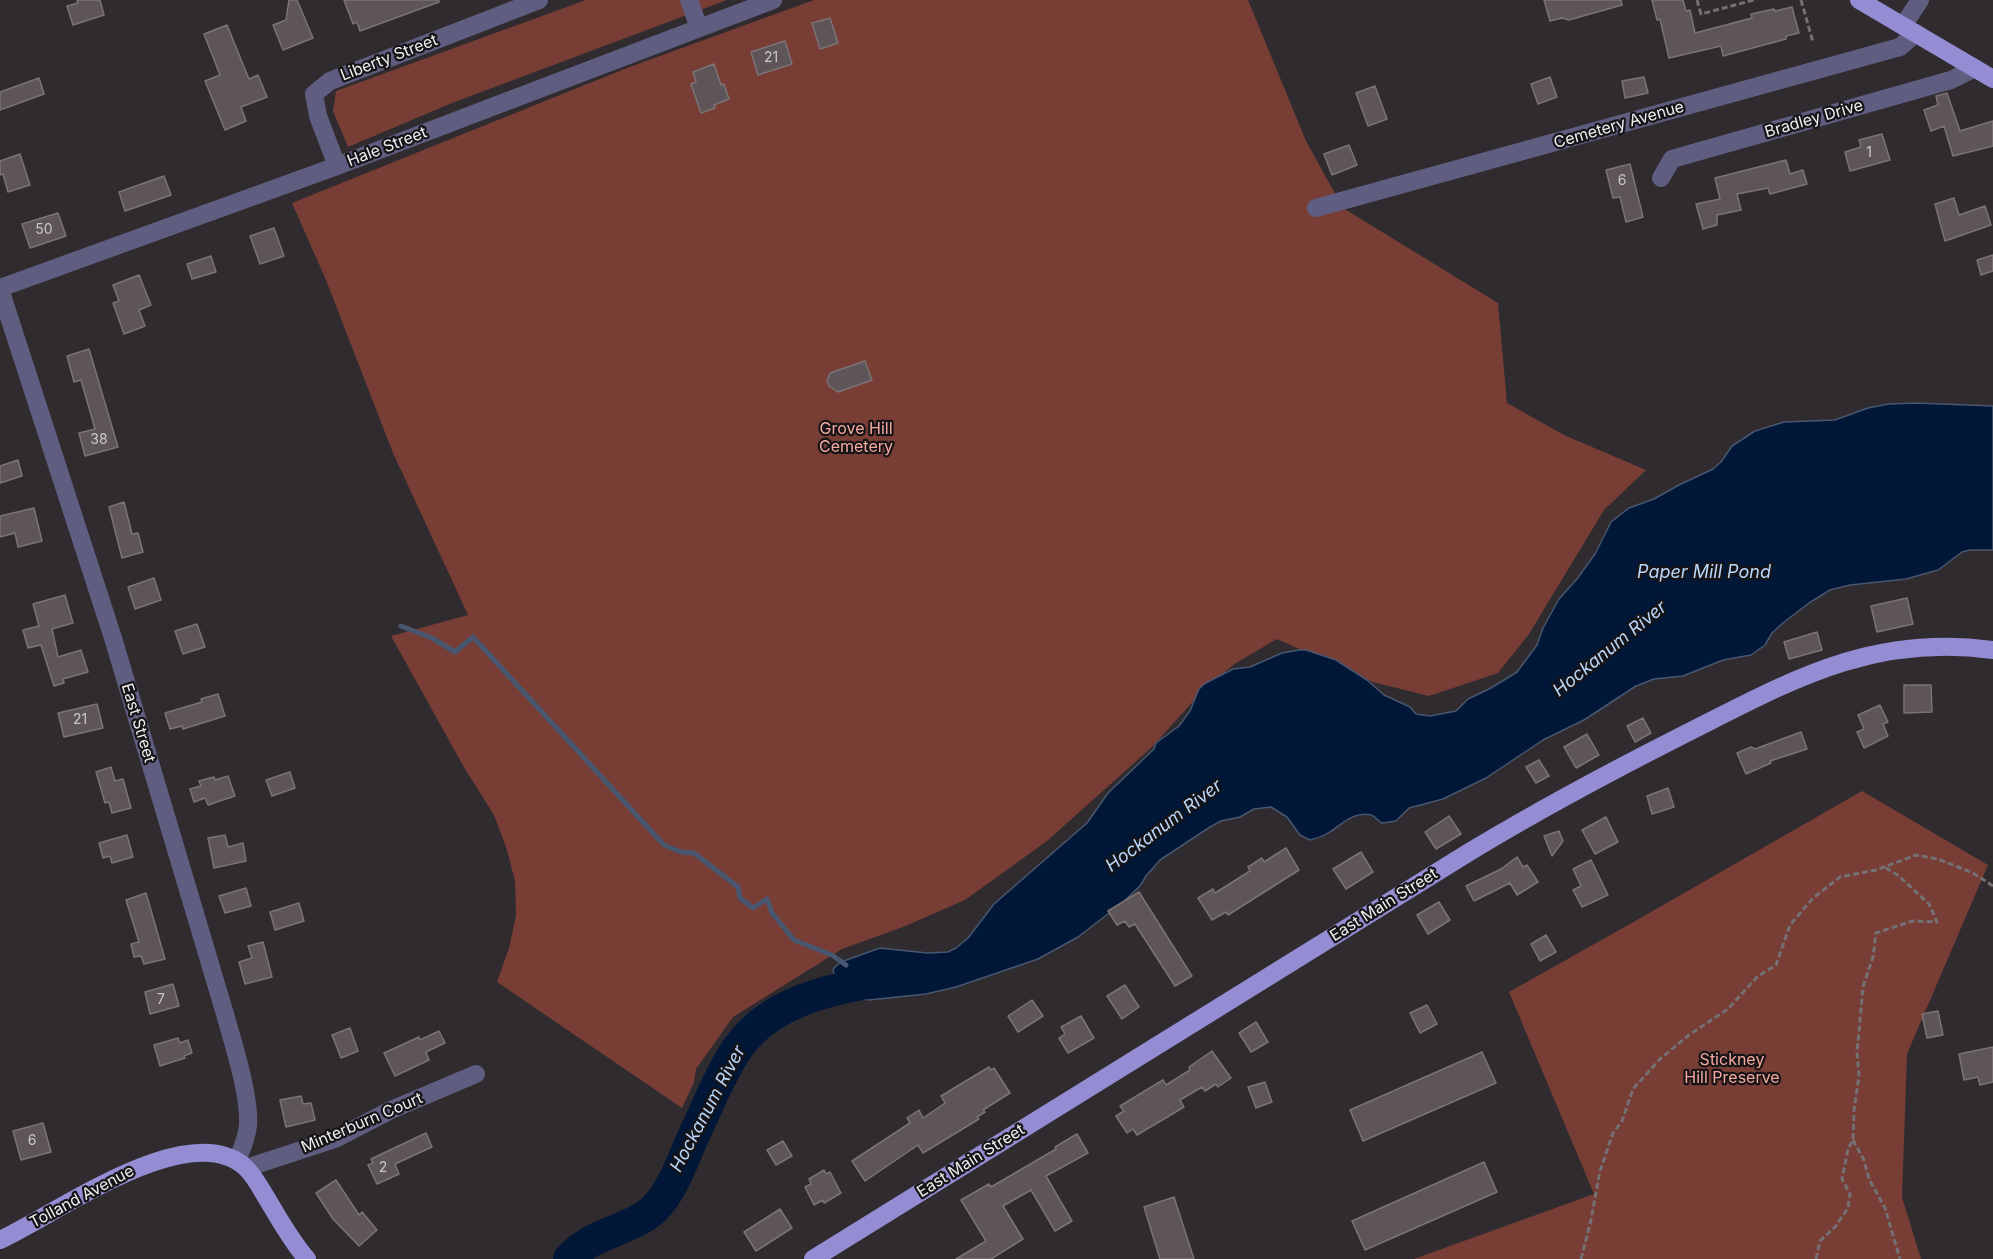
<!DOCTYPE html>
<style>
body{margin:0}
canvas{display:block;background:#2f2b2f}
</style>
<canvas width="1993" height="1259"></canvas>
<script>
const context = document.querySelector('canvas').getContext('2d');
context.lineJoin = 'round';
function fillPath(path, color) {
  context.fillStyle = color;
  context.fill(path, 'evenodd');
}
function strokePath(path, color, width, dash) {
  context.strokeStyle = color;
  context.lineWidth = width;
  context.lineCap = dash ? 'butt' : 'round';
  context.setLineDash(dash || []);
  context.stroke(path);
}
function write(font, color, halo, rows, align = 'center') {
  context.font = font + ' Inter,sans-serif';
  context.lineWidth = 4.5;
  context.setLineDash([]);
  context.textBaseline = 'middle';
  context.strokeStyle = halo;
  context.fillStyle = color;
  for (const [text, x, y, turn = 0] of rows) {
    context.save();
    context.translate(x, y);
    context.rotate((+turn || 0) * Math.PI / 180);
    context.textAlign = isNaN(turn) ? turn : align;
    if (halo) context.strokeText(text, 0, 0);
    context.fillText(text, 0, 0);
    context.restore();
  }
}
const green = new Path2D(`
 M586,0h141l-275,103 -104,44 -15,-36 3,-20z
 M814,0h434l58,141 37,67 155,95 9,100 57,32 82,35 -42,40 -75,124 -31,39 -69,23 -56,-14 -96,-43 -41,24 -29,23 -55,61 -105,94 -82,59 -62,27 -61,22 -109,68 -37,52 -2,13 -12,26 -185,-126 12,-34 7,-33 -1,-34 -8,-31 -13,-35 -29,-46 -74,-133 77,-21 -75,-162 -67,-173 -34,-77 335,-135z
 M1862,791l126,74 -81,189 -5,143 19,62h-507l180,-65 -85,-202 128,-72z`);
const water = new Path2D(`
 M1916,403l77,3v144h-23l-8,2 -24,18 -32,9 -56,6 -20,5 -21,13 -25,19 -12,11 -7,12 -14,10 -28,5 -40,16 -29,3 -18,7 -52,34 -41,20 -57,38 -43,21 -34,9 -13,13 -14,2c-4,-2 -7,-7 -11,-8 -20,-4 -30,11 -43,18 -6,4 -12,5 -18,7l-10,-5 -13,-18 -16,-10 -17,2 -14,8 -19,4 -11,6 -50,33 -14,16 -6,10 -19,18 -43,33 -40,22 -82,28 -30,7 -57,6 -19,-3 -10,-9 -7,-17 1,-3 7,-6 39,-14 47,5 21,-1 8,-4 12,-10 26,-34 93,-81 21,-30 46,-44 2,-6 23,-17 11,-15 9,-22 5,-5 29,-15 17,-2 32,-14 17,-3h7l30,10 31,20 17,15 26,12 6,7 14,2 26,-5 12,-12 23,-11 26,-16 20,-27 6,-17 16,-29 18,-20 18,-25 16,-32 18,-14 25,-9 25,-14 34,-16 8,-7 11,-16 23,-15 29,-9 51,-2 33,-12 21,-4z`);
const stream = new Path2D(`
 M401,626l31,12 23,14 18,-15 191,208 17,7 13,1 44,34 2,11 13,10 14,-9 5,14 22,27 38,15 14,10`);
const river = new Path2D(`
 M569,1259c25,-29 68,-29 89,-54 16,-19 25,-45 35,-68 13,-27 24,-56 40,-82 32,-53 92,-64 149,-75`);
const building = new Path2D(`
 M77,0h23l4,15 -31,10 -6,-19 11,-3z
 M289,0h8l16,38 -30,12 -10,-25 13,-5z
 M344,0h95v2l-79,29 -3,-9 -4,2z
 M1544,0h77l1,5 -53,15 -7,-2 -12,3z
 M1652,0h31l3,11 4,-1 5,23 57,-15 -1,-4 23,-5 1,2 17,-4 7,26 -13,3v3l-63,17 -2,-10 -52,12 -9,-39 -3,1z
 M830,18l8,25 -18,6 -8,-26z
 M227,25l22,54 9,-4 9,22 -26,10 5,14 -21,9 -20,-49 15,-6 -16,-41z
 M785,41l7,23 -34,11 -7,-23z
 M714,64l7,21 3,-1 5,15 -15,6 1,3 -14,5 -10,-29 5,-2 -3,-10z
 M1550,77l7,20 -19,7 -7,-20z
 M1644,77l4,16 -23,5 -3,-17z
 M39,78l5,16 -44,16v-18z
 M1375,86l12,33 -19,7 -12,-33z
 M1947,93l13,38 33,-10v25l-40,10 -9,-30 -13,5 -7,-21 14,-5 -2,-9z
 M1882,134l8,26 -40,11 -5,-19 16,-5 -2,-7z
 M1349,145l8,20 -25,10 -8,-21z
 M20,154l10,31 -22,7 -5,-18 -3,1v-14z
 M1786,160l4,14 13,-4 4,14 -37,10 -2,-6 -31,6 4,16 -24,5v10l-14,4 -7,-25 24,-5 -5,-21z
 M1630,164l13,53 -17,5 -6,-25 -7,1 -7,-28z
 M164,176l7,19 -46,16 -6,-19z
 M1954,198l5,17 26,-9 6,19 -46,16 -10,-37z
 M58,213l8,23 -36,12 -8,-24z
 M274,228l10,28 -24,8 -10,-28z
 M1993,255v16l-12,4 -4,-15z
 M211,256l5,16 -24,7 -5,-15z
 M139,275l12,30 -12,5 6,16 -21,8 -11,-31 6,-2 -6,-16z
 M89,349l29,98 -33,9 -6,-23 16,-4 -14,-49 -7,2 -7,-26z
 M865,361l7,19 -34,12 -9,-6 -2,-5 3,-8z
 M18,460l4,16 -22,7v-17z
 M124,502l8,32 6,-1 5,19 -21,6 -13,-51z
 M34,508l8,33 -24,6 -3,-14 -15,4v-21z
 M154,578l7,22 -26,9 -7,-22z
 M65,595l8,28 -21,6 6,28 23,-7 7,22 -25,7 1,4 -10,3 -13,-41 -13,3 -5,-18 16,-4 -6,-22z
 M1907,598l6,26 -36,8 -6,-26z
 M197,624l8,23 -22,7 -8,-23z
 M1817,632l5,18 -33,9 -5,-17z
 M1904,685h27l1,27 -28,1z
 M218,694l7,22 -42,13 -1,-3 -12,3 -5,-16 37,-11 -1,-3z
 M97,704l6,24 -39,9 -6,-24z
 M1880,705l8,17 -5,2 5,12 -24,12 -7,-16 7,-3 -6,-14z
 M1643,718l8,15 -16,9 -8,-16z
 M1801,732l6,17 -37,12 1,2 -25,11 -9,-21 14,-6 4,2z
 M1587,734l12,21 -23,13 -12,-21z
 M1539,760l10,16 -13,7 -10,-16z
 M111,767l4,14 8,-2 8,29 -19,5 -3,-11 -4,1 -9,-31z
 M290,772l5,16 -23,8 -6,-16z
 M228,776l7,20 -27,9 -3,-7 -11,4 -4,-13 11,-3 -2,-5 15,-4 1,3z
 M1668,788l6,19 -22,7 -5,-18z
 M1449,816l12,18 -25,15 -11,-17z
 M1606,817l12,25 -23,12 -13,-24z
 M1559,831l4,10 -11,15 -8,-20z
 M127,835l6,22 -21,6 -2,-7 -7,2 -4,-15z
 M225,835l3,12 15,-4 3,18 -32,7 -6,-30z
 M1286,848l13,22 -71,45 -2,-3 -14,8 -14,-22 15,-9 2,4 35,-22 -2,-4 14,-9 2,4z
 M1361,852l12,20 -27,17 -13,-20z
 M1517,857l6,10 4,-2 11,17 -21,13 -7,-12 -36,18 -8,-15 35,-17z
 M1591,860l17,35 -26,12 -9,-17 8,-4 -8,-17z
 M246,888l5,18 -26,7 -6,-17z
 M1139,892l53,84 -17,10 -40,-62 -6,3 -4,-6 -8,4 -9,-14z
 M146,893l19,66 -21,5 -3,-8 -7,1 -3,-13 8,-2 -13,-42z
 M1439,902l11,18 -22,14 -11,-19z
 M299,903l5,18 -29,9 -5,-18z
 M1546,935l10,17 -16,9 -9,-17z
 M263,942l9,35 -27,7 -6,-22 13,-4 -4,-12z
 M173,984l6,22 -29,8 -5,-22z
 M1125,985l14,22 -17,12 -15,-23z
 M1032,1000l11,16 -25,16 -10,-16z
 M1427,1005l10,19 -17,9 -10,-20z
 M1938,1011l5,24 -16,3 -5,-24z
 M1081,1016l13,22 -26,15 -9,-15 6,-4 -4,-7z
 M1256,1022l12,20 -17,10 -12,-19z
 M350,1028l8,23 -17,7 -9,-23z
 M439,1031l6,12 -19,9 3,8 -34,16 -11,-23 35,-16 1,3z
 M178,1038l2,5 8,-3 4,13 -8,3 1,2 -25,8 -6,-21z
 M1993,1047v35l-13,3 -2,-8 -14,3 -5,-26z
 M1212,1051l19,27 -13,9 -2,-3 -11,7 -3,-4 -22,13 4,7 -47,28 -4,-6 -6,4 -11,-17 8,-5 -4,-5 43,-26 3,5 24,-15 -1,-3z
 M1482,1052l14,31 -133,58 -13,-31z
 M989,1067l2,3 3,-2 16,25 -27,17 2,2 -8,5 2,2 -56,34 -5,-8 -53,36 -13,-20 58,-38 -3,-5 12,-8 4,8 22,-15 -4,-7z
 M1265,1082l7,20 -16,6 -8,-21z
 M301,1096l2,8 8,-1 4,17 -29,7 -6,-27z
 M43,1123l8,29 -30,8 -8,-29z
 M426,1133l6,14 -37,17 4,10 -22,10 -9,-19 5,-2 -2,-4z
 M1077,1134l11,19 -42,23 26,45 -17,10 -24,-41 -28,16 20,33 -32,20h-35l30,-18 -25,-41 28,-16 2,3 65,-38 -1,-2z
 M783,1141l9,15 -16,9 -9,-15z
 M1484,1162l13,30 -132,58 -13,-29z
 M824,1170l2,4 4,-2 11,21 -17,10 -1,-3 -9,5 -9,-18 6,-3 -2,-5z
 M336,1180l23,35 3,-3 15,18 -18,16 -26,-27 -17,-26z
 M1174,1197l20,62h-34l-16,-52z
 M780,1209l12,19 -36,23 -12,-19z`);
const path = new Path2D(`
 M1697,0l4,14 53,-14
 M1801,0l12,42
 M1853,1140l11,20 5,19 16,29 15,51
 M1581,1259l10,-39 9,-49 13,-38 9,-12 11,-32 27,-30 29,-24 39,-26 29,-32 19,-12 14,-40 23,-27 27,-21 36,-7 40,-15 22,4 35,14 20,13
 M1816,1259l4,-18 15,-14 13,-19 2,-14 -8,-15 6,-30 5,-9 1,-30 5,-34 -2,-24 2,-20 4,-45 10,-30 3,-24 36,-12 25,1 -8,-18 -30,-28 -16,-10`);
const minor = new Path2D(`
 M689,0l10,28
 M1903,26l17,-26
 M337,166l-19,-50 -4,-22 16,-13 209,-81
 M1661,178l11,-19 279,-79 24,-12
 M1316,208l584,-161 16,-14
 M0,288l337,-122 436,-166
 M0,289l113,349 112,376c8,29 25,81 23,111 -1,12 -6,24 -11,36
 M246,1168l89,-29 56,-29 85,-36`);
const major = new Path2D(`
 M1859,0l134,79
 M0,1240c55,-25 190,-125 246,-72 10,10 16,23 23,34 12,20 23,40 38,57
 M813,1259l658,-408c68,-41 137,-78 208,-114 106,-53 189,-104 314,-87`);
const numberNames = [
 ["21",771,58],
 ["1",1869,153],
 ["6",1622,181],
 ["50",44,230],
 ["38",99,440],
 ["21",80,720],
 ["7",161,1000],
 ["6",32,1141],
 ["2",383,1168]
];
const streetNames = [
 ["Liberty Street",389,58,-21],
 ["Bradley Drive",1814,119,-16],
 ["Cemetery Avenue",1619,125,-16],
 ["Hale Street",387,147,-21],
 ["East Street",138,723,73],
 ["East Main Street",1384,905,-32],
 ["Minterburn Court",362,1123,-23],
 ["East Main Street",971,1161,-32],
 ["Tolland Avenue",82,1197,-28]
];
const parkNames = [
 ["Grove Hill",856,429],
 ["Cemetery",856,447],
 ["Stickney",1732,1060],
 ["Hill Preserve",1732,1078]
];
const waterNames = [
 ["Paper Mill Pond",1704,573],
 ["Hockanum River",1610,649,-39],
 ["Hockanum River",1164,826,-37],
 ["Hockanum River",708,1109,-62]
];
fillPath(green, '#783d35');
fillPath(water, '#001738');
strokePath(water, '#48576f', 1.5);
strokePath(stream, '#48576f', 5);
strokePath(river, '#001738', 32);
fillPath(building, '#5d5558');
strokePath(building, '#7b7376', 1.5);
strokePath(path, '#747074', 3, [6, 3]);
strokePath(minor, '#605e80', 18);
strokePath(major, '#948dd4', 18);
write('14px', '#cbc7ca', null, numberNames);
write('16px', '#f0edf0', '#161416', streetNames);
write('16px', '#f5aa9d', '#161416', parkNames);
write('italic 18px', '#b8d6fa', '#161416', waterNames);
</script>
